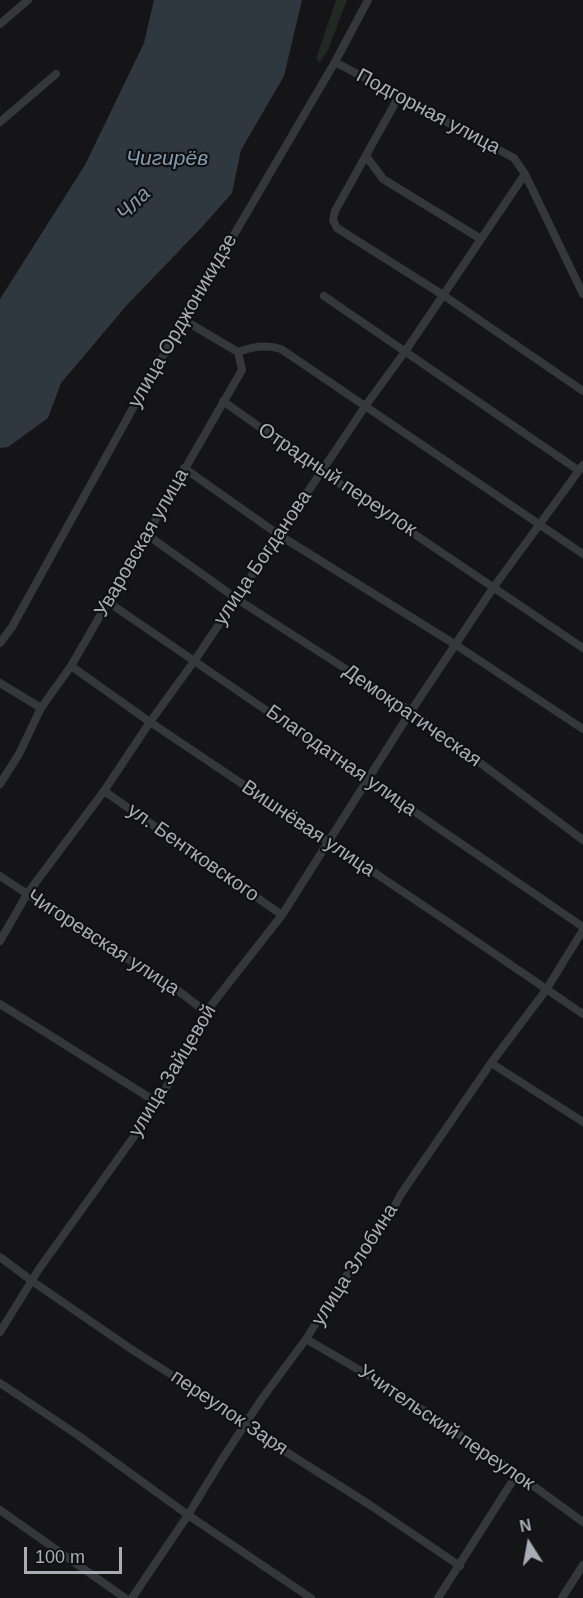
<!DOCTYPE html>
<meta charset="utf-8">
<style>
body{margin:0}
#map{position:relative;width:583px;height:1598px;overflow:hidden;background:#151517;font-family:Arial,sans-serif}
canvas{display:block}
.north{position:absolute;left:499px;top:1514px;width:60px;height:60px;-webkit-text-stroke:4px #101012;paint-order:stroke;rotate:349deg;font-size:16px;font-weight:700;line-height:24px;text-align:center;color:#a8adb6}
.north::after{content:'';display:block;margin:auto;width:21px;height:27px;background:#a8adb6;clip-path:polygon(50% 0,100% 100%,50% 72%,0 100%)}
.scale{position:absolute;left:24px;top:1547px;width:98px;height:27px;box-sizing:border-box;border:3px solid #a8adb6;border-top:0;padding-left:8px;font-size:18px;line-height:21px;white-space:nowrap;color:#a8adb6;-webkit-text-stroke:4px #101012;paint-order:stroke}
</style>
<div id="map">
<canvas width="583" height="1598"></canvas>
<div class="north">N</div>
<div class="scale">100 m</div>
</div>
<script>
const context = document.querySelector('canvas').getContext('2d');
context.lineJoin = 'round';
function fillPath(path, color) {
  context.fillStyle = color;
  context.fill(path, 'evenodd');
}
function strokePath(path, color, width, dash) {
  context.strokeStyle = color;
  context.lineWidth = width;
  context.lineCap = dash ? 'butt' : 'round';
  context.setLineDash(dash || []);
  context.stroke(path);
}
function write(font, color, halo, rows, align = 'center') {
  context.font = font + ' Arial,sans-serif';
  context.lineWidth = 4.5;
  context.setLineDash([]);
  context.textBaseline = 'middle';
  context.strokeStyle = halo;
  context.fillStyle = color;
  for (const [text, x, y, turn = 0] of rows) {
    context.save();
    context.translate(x, y);
    context.rotate((+turn || 0) * Math.PI / 180);
    context.textAlign = isNaN(turn) ? turn : align;
    if (halo) context.strokeText(text, 0, 0);
    context.fillText(text, 0, 0);
    context.restore();
  }
}
const green = new Path2D(`
 M336,0h11l-19,50 -8,12 -4,-3z`);
const water = new Path2D(`
 M154,0h148l-18,76 -43,74 -9,43 -30,34 -75,78 -66,78 -13,35 -40,29 -8,1v-149l85,-134 59,-122z`);
const minor = new Path2D(`
 M0,24l28,-24
 M335,62l179,96 11,16 58,120
 M399,96l-64,115 -2,9 4,8 106,67 140,96
 M0,122l56,-48
 M366,156l17,23 98,60
 M324,296l254,174
 M238,352c15,-6 28,-8 43,-3l302,205
 M223,401l98,70 262,177
 M184,468l95,67 177,110 127,84
 M146,534l91,65 174,112 172,129
 M108,602l475,325
 M0,643l12,-16 127,-230 196,-335 33,-62
 M71,666l79,56 292,196 141,96
 M0,683l41,25
 M0,784l19,-30 22,-46 30,-42 171,-296 -4,-18 -54,-32
 M104,791l178,124
 M0,876l124,81 39,22 43,33
 M0,941l27,-47 77,-103 46,-69 45,-62 171,-255 38,-52 121,-179
 M0,1004l158,99
 M491,1063l92,59
 M0,1257l32,24 99,68 80,51 34,26 125,79 90,61
 M0,1332l39,-63 119,-166 48,-91 76,-97 129,-204 82,-123 90,-123
 M306,1339l86,50 125,85 66,48
 M0,1383l79,53 109,79 123,83
 M0,1510l125,88
 M132,1598l56,-83 33,-54 40,-61 45,-61 35,-56 42,-55 18,-34 90,-131 55,-73 37,-60
 M438,1598l79,-124
 M562,1598l21,-33`);
const streetNames = [
 ["Подгорная улица",428,112,28],
 ["улица Орджоникидзе",183,321,-60],
 ["Отрадный переулок",337,480,34],
 ["Уваровская улица",142,543,-60],
 ["улица Богданова",263,558,-56],
 ["Демократическая",412,716,35],
 ["Благодатная улица",341,761,35],
 ["Вишнёвая улица",308,829,34],
 ["ул. Бентковского",193,853,35],
 ["Чигоревская улица",103,943,33],
 ["улица Зайцевой",173,1071,-59],
 ["улица Злобина",355,1265,-57],
 ["переулок Заря",229,1413,34],
 ["Учительский переулок",446,1428,34]
];
const waterNames = [
 ["Чигирёв",167,159],
 ["Чла",134,204,-45]
];
fillPath(green, '#222922');
fillPath(water, '#2f383e');
strokePath(minor, '#36373b', 8);
write('20px', '#a8adb6', '#101012', streetNames);
write('italic 21px', '#829bae', '#101012', waterNames);
</script>
